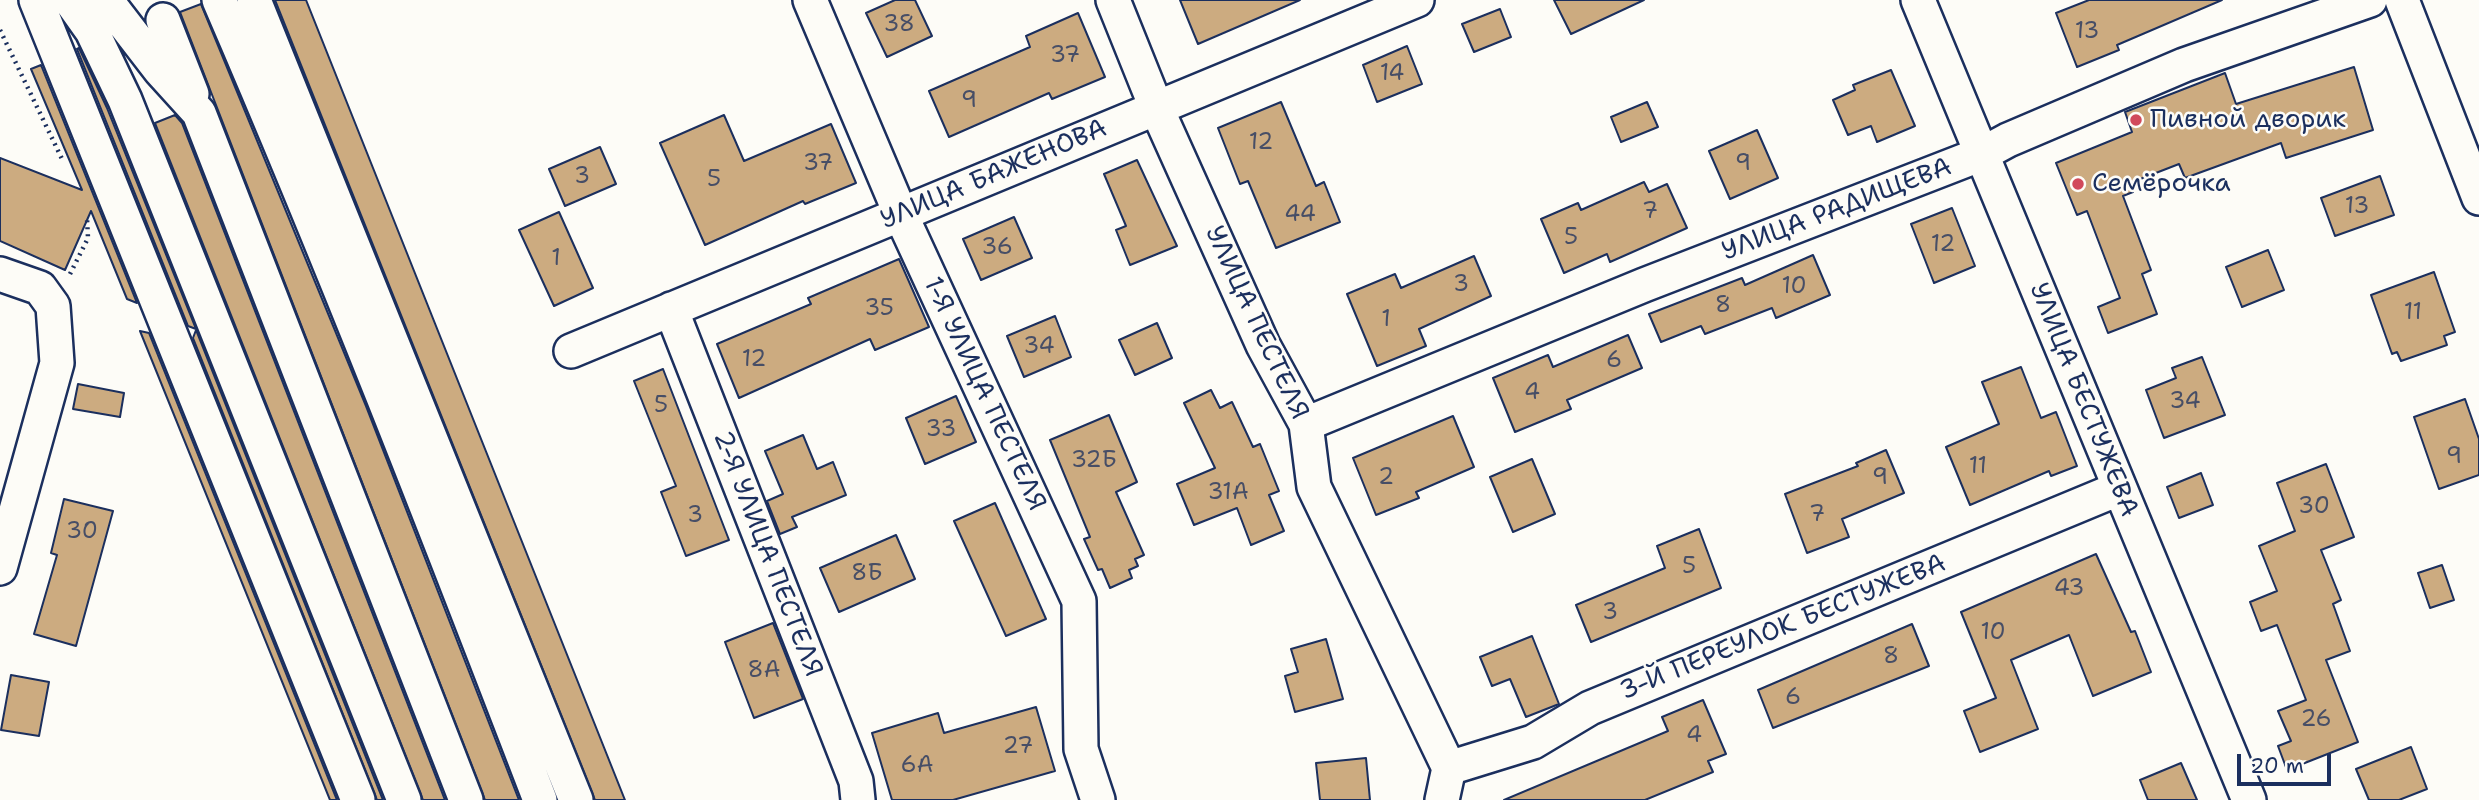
<!DOCTYPE html>
<meta charset="utf-8">
<style>
body{margin:0}
#map{position:relative;width:2479px;height:800px;overflow:hidden;background:#fdfcf7;font-family:"Shantell Sans",sans-serif}
canvas{display:block}
.scale{position:absolute;left:2237px;top:754px;width:94px;height:32px;box-sizing:border-box;border:4px solid #1b2f5e;border-top:0;padding-left:9px;font-size:21px;line-height:24px;white-space:nowrap;color:#1b2f5e;-webkit-text-stroke:5px #fdfcf7;paint-order:stroke}
</style>
<div id="map">
<canvas width="2479" height="800"></canvas>
<div class="scale">20 m</div>
</div>
<script>
const context = document.querySelector('canvas').getContext('2d');
context.lineJoin = 'round';
function fillPath(path, color) {
  context.fillStyle = color;
  context.fill(path, 'evenodd');
}
function strokePath(path, color, width, dash) {
  context.strokeStyle = color;
  context.lineWidth = width;
  context.lineCap = dash ? 'butt' : 'round';
  context.setLineDash(dash || []);
  context.stroke(path);
}
function write(font, color, halo, rows, align = 'center') {
  context.font = font + ' "Shantell Sans",sans-serif';
  context.lineWidth = 5;
  context.setLineDash([]);
  context.textBaseline = 'middle';
  context.strokeStyle = halo;
  context.fillStyle = color;
  for (const [text, x, y, turn = 0] of rows) {
    context.save();
    context.translate(x, y);
    context.rotate((+turn || 0) * Math.PI / 180);
    context.textAlign = isNaN(turn) ? turn : align;
    if (halo) context.strokeText(text, 0, 0);
    context.fillText(text, 0, 0);
    context.restore();
  }
}
const building = new Path2D(`
 M275,0h31l319,800h-30z
 M895,0h20l17,36 -45,21 -21,-44z
 M1180,0h120l-102,44z
 M1554,0h90l-73,34z
 M2089,0h133l-105,45 2,5 -42,17 -21,-54z
 M201,4l165,402 153,394h-34l-305,-788z
 M1500,9l11,28 -37,15 -12,-28z
 M1078,13l27,64 -53,22 -3,-6 -100,44 -20,-46 101,-44 -4,-11z
 M1407,46l15,38 -45,18 -14,-37z
 M79,48l28,60 89,221 -8,-3 -111,-277z
 M41,65l96,238 -10,-4 -36,-88 -26,59 -65,-29v-83l82,32 -51,-121z
 M2354,67l19,63 -87,28 -5,-15 -96,35 -6,-14 -49,19 3,9 -10,4 28,74 -9,4 15,40 -49,19 -10,-26 22,-9 -33,-87 -10,4 -21,-52 76,-31 -7,-20 100,-39 11,31z
 M1891,70l24,56 -38,16 -6,-16 -23,9 -15,-35 22,-10 -2,-5z
 M1281,102l35,84 8,-4 16,40 -64,26 -28,-67 -8,3 -22,-56z
 M1647,102l11,25 -37,15 -10,-25z
 M175,115l7,8 263,677h-22l-268,-677z
 M724,115l20,46 87,-37 25,59 -51,21 -2,-3 -98,44 -45,-102z
 M1757,130l21,48 -48,21 -21,-48z
 M600,147l16,37 -51,22 -16,-37z
 M1137,160l40,86 -47,19 -14,-35 10,-4 -22,-52z
 M2380,176l14,39 -59,21 -14,-38z
 M1644,182l5,10 18,-8 20,44 -77,34 -3,-8 -43,19 -23,-54 37,-16 3,7z
 M1952,208l23,58 -41,17 -23,-59z
 M559,212l34,76 -39,18 -35,-76z
 M1014,217l18,41 -51,22 -18,-41z
 M2268,250l16,40 -42,17 -16,-40z
 M1813,255l17,40 -54,23 -4,-10 -67,26 -4,-8 -40,16 -12,-28 93,-36 3,7z
 M1474,256l17,40 -72,33 7,17 -49,20 -30,-72 48,-20 6,14z
 M899,259l30,68 -54,23 -5,-11 -131,59 -22,-54 94,-40 -3,-6z
 M2434,272l21,60 -11,4 3,9 -46,16 -4,-9 -5,2 -21,-59z
 M1055,316l16,41 -47,20 -17,-41z
 M1157,323l15,35 -37,17 -16,-35z
 M196,330l187,470h-6l-184,-462z
 M140,331l9,2 188,467h-7z
 M1628,335l14,33 -75,32 4,9 -56,23 -22,-54 55,-23 5,12z
 M2202,357l23,58 -61,23 -18,-48 30,-12 -4,-10z
 M2021,367l20,51 15,-6 21,54 -26,10 -2,-5 -79,34 -24,-58 53,-23 -17,-42z
 M663,369l66,171 -43,16 -25,-64 15,-6 -42,-105z
 M78,384l46,9 -4,24 -47,-8z
 M1211,390l9,18 12,-6 21,45 7,-3 19,47 -10,4 15,36 -33,14 -14,-37 -43,17 -17,-41 38,-16 -31,-65z
 M956,396l20,46 -51,22 -19,-46z
 M2465,399l14,40v36l-40,14 -25,-72z
 M1109,415l28,67 -21,10 28,63 -9,4 3,7 -9,4 3,8 -22,10 -8,-19 -4,1 -14,-31 6,-2 -40,-97z
 M1453,416l21,51 -58,25 3,6 -43,17 -23,-57z
 M803,435l14,34 16,-7 13,33 -54,22 5,10 -17,7 -13,-33 16,-7 -18,-43z
 M1886,450l18,43 -62,26 7,18 -42,16 -22,-59 73,-28 -2,-3z
 M1532,459l23,55 -42,18 -23,-55z
 M2326,464l28,73 -33,13 20,50 -8,4 17,47 -24,9 32,82 -71,28 -9,-24 13,-5 -13,-30 28,-11 -29,-75 -16,6 -11,-29 27,-11 -18,-45 36,-15 -18,-48z
 M2201,473l12,32 -34,13 -12,-31z
 M64,499l49,12 -37,135 -42,-12 23,-79 -6,-2z
 M995,503l51,116 -40,17 -52,-115z
 M1699,529l22,59 -130,54 -15,-37 89,-37 -8,-22z
 M896,535l19,44 -76,33 -19,-44z
 M2096,554l35,78 4,-1 16,41 -58,24 -24,-61 -58,25 27,69 -58,23 -16,-41 32,-13 -35,-86z
 M2442,565l12,35 -24,8 -12,-35z
 M773,623l30,76 -49,19 -29,-76z
 M1912,624l17,42 -156,62 -15,-38z
 M1532,636l27,68 -33,13 -16,-38 -18,7 -12,-29z
 M1326,639l17,60 -48,13 -10,-36 13,-4 -7,-23z
 M11,675l38,7 -10,54 -38,-6z
 M1703,700l23,54 -18,7 5,11 -68,28h-141l164,-69 -6,-14z
 M1036,707l19,64 -102,29h-61l-20,-67 66,-20 6,20z
 M2411,747l16,42 -28,11h-30l-13,-31z
 M1366,758l4,42h-50l-4,-37z
 M2181,763l16,37h-49l-8,-20z`);
const path = new Path2D(`
 M0,30l63,131
 M70,274l18,-36 -1,-20`);
const minor = new Path2D(`
 M36,0l322,800
 M70,0l22,31 33,69 279,700
 M106,0l54,70 39,43 267,687
 M219,0c114,264 218,532 321,800
 M254,0l322,800
 M810,0l91,215 178,386 2,148 17,51
 M1113,0l43,107 107,238 43,79 8,63 135,281 -7,32
 M1918,0l331,800
 M2402,0l77,198
 M163,20l29,74
 M0,274l40,14 13,18 4,57 -57,205
 M671,309l185,472 2,19
 M571,351l846,-351
 M1306,424l338,-139 340,-132 24,-13 176,-75 186,-65
 M1449,768l84,-26 57,-34 528,-219`);
const markers = [
 [2136,120,7,"#d1495b"],
 [2078,184,7,"#d1495b"]
];
const numberNames = [
 ["38",899,25],
 ["13",2087,32],
 ["37",1065,56],
 ["14",1392,74],
 ["9",969,101],
 ["12",1261,143],
 ["37",818,164],
 ["9",1743,164],
 ["3",582,177],
 ["5",714,180],
 ["13",2357,207],
 ["7",1650,212],
 ["44",1300,215],
 ["5",1571,238],
 ["12",1943,245],
 ["36",997,248],
 ["1",556,259],
 ["3",1461,285],
 ["10",1794,287],
 ["8",1723,306],
 ["35",879,309],
 ["11",2413,313],
 ["1",1386,320],
 ["34",1039,347],
 ["12",754,360],
 ["6",1614,361],
 ["4",1532,393],
 ["34",2185,402],
 ["5",661,406],
 ["33",941,430],
 ["9",2454,457],
 ["32Б",1094,461],
 ["11",1978,467],
 ["2",1386,478],
 ["9",1880,478],
 ["31А",1228,493],
 ["30",2314,507],
 ["7",1817,515],
 ["3",695,516],
 ["30",82,532],
 ["5",1689,567],
 ["8Б",867,574],
 ["43",2069,589],
 ["3",1610,613],
 ["10",1993,633],
 ["8",1891,657],
 ["8А",764,671],
 ["6",1793,698],
 ["26",2316,720],
 ["4",1694,736],
 ["27",1018,747],
 ["6А",917,766]
];
const poiNames = [
 ["Пивной дворик",2150,120],
 ["Семёрочка",2092,184]
];
const streetNames = [
 ["УЛИЦА БАЖЕНОВА",994,175,-23],
 ["УЛИЦА РАДИЩЕВА",1837,210,-21],
 ["УЛИЦА ПЕСТЕЛЯ",1256,323,65],
 ["1-Я УЛИЦА ПЕСТЕЛЯ",984,394,65],
 ["УЛИЦА БЕСТУЖЕВА",2083,400,68],
 ["2-Я УЛИЦА ПЕСТЕЛЯ",767,554,69],
 ["3-Й ПЕРЕУЛОК БЕСТУЖЕВА",1783,628,-22]
];
fillPath(building, '#ccab80');
strokePath(building, '#1b2f5e', 2);
strokePath(minor, '#1b2f5e', 38);
strokePath(path, '#1b2f5e', 4.5, [2, 5]);
strokePath(minor, '#fdfcf7', 33);
for (const [x, y, r, color] of markers) {
  const dot = new Path2D();
  dot.arc(x, y, r, 0, 2 * Math.PI);
  context.fillStyle = color;
  context.fill(dot);
  strokePath(dot, '#fdfcf7', 2.5);
}
write('23px', '#474e66', null, numberNames);
write('26px', '#1b2f5e', '#fdfcf7', poiNames, 'left');
write('26px', '#1b2f5e', '#fdfcf7', streetNames);
</script>
